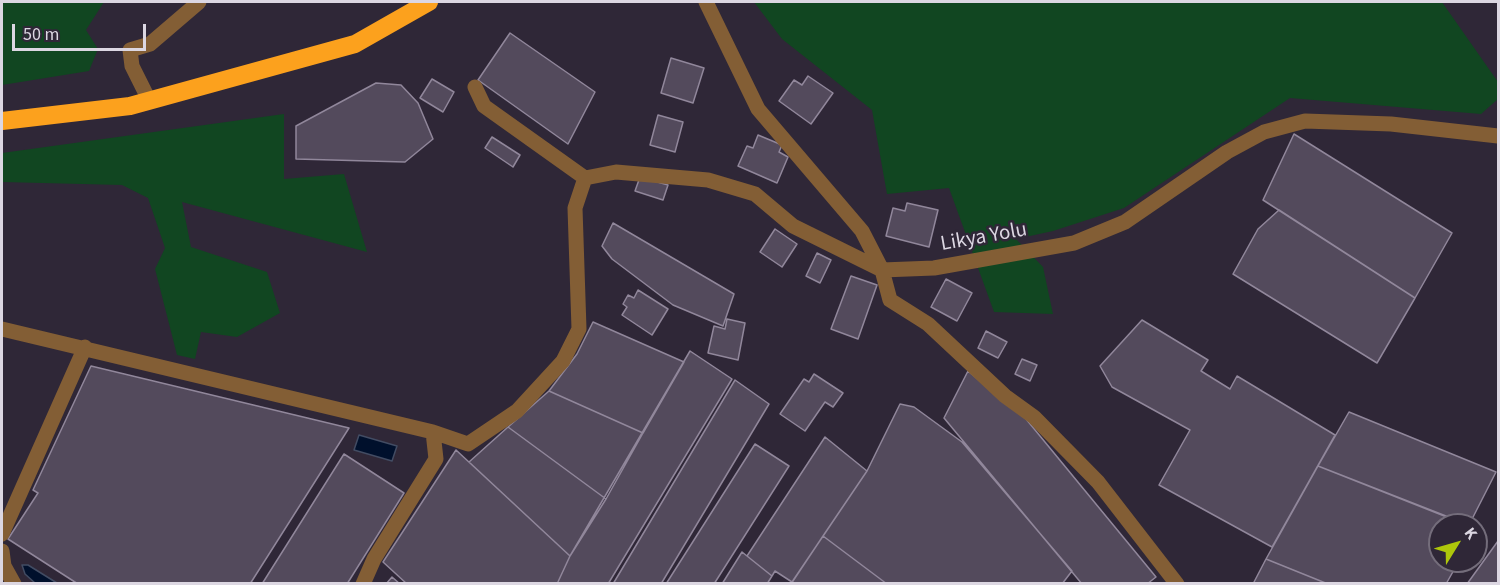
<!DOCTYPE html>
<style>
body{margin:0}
#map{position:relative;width:1500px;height:585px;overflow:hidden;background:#2f2737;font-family:"Source Sans 3",sans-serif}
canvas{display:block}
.frame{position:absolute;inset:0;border:3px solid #dcd7e2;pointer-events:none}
.north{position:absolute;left:1428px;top:513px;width:60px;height:60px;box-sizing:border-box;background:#2f2737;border:2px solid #746d7b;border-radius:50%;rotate:53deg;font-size:16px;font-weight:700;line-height:24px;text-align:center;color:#dcd7e2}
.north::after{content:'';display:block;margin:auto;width:21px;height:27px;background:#aec60b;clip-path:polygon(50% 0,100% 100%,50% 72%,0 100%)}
.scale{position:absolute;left:12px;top:24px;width:134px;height:27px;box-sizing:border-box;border:3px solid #dcd7e2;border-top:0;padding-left:8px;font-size:18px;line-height:21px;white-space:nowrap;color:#dcd7e2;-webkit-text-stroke:4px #2f2737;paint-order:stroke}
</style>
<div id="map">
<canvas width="1500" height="585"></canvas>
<div class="frame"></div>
<div class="north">K</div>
<div class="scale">50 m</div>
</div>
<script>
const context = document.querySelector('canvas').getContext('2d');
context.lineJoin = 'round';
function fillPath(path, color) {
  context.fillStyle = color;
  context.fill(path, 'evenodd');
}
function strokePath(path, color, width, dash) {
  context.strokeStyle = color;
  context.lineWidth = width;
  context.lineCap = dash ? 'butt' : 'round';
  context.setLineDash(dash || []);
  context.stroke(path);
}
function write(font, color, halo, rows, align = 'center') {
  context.font = font + ' "Source Sans 3",sans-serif';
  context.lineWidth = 5;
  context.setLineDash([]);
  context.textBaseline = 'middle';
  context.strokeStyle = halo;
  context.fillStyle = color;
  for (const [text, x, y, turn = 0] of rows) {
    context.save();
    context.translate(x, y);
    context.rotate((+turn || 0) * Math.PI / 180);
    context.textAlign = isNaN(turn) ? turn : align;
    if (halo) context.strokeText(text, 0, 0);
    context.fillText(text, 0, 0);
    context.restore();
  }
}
const green = new Path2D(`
 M2,2h102l-18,28 12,19 -9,22 -87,14z
 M754,2h688l56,80v17l-17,15 -191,-16 -166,110 -71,23 -37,8 27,28 10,47 -59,-2 -45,-124 -62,6 -15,-84 -90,-71z
 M284,114v65l60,-5 23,78 -185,-50 9,45 76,25 13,41 -43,24 -36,-5 -6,27 -18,-4 -22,-86 10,-21 -17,-50 -26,-13 -120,-3v-29z`);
const water = new Path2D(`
 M359,435l38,11 -5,15 -38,-11z
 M22,565h6l29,18h-22l-10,-9z`);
const building = new Path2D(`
 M510,33l85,59 -27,52 -90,-64z
 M671,58l33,10 -11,35 -32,-10z
 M808,76l25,17 -22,31 -32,-23 15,-21 8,5z
 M432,79l22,13 -11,20 -23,-14z
 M376,83l25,2 17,18 15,36 -28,23 -109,-3v-33z
 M658,115l25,7 -8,30 -25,-7z
 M1294,134l158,99 -37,65 -152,-98z
 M758,135l24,10 -3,7 9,5 -11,26 -39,-17 9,-20 6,2z
 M492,137l28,18 -7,12 -28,-19z
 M640,177l28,8 -5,15 -28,-9z
 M907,203l31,7 -9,37 -43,-11 7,-28 12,3z
 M1279,210l136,88 -38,65 -144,-89 25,-45z
 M613,223l121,71 -11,32 -50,-21 -61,-46 -10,-13z
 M775,229l22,15 -15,23 -22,-15z
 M817,253l14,7 -11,23 -14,-7z
 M851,276l26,9 -19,54 -27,-10z
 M946,279l26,14 -15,28 -26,-14z
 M638,290l30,19 -16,26 -30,-20 5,-8 -4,-3 5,-9 6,3z
 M727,319l18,4 -7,37 -30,-7 6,-27 11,3z
 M1142,320l66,40 -7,11 29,18 7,-13 98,59 -63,112 -113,-62 31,-55 -78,-43 -12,-21z
 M593,322l91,40 -41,71 -94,-42 28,-37z
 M986,331l21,11 -9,16 -20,-10z
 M690,351l42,28 -124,205h-51l13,-28z
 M1022,359l15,6 -7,16 -15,-7z
 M91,366l258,62 -99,156h-172l-70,-45 30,-46 -5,-3z
 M968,371l58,48 130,158 -9,7h-65l-138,-166z
 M814,374l29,19 -10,14 -8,-5 -20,29 -25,-17 24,-35 5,3z
 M735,380l34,24 -108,180h-48z
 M549,391l94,42 -37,66 -98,-72z
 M900,404l14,3 48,35 110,129 -10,13h-175l-64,-48 44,-65z
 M1349,412l147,60 -27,53 -151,-59z
 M508,427l98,72 -36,57 -101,-94z
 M825,437l42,34 -75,111 -17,-11 -3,5 -25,-20z
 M755,444l34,22 -75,118h-48z
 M456,450l114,106 -13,28h-150l-24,-22z
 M344,454l60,39 -57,91h-85z
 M1318,466l149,59h-27v36h19l-13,23h-118l-62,-25z
 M823,536l64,48h-96z
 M1498,541v43h-31z
 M742,552l30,24 -5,8h-45z
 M1266,559l62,25h-75z
 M392,577l8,7h-14z`);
const street = new Path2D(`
 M706,2l52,107 104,122 20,39 8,30 38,24 77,72 29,21 64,65 79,102
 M475,87l9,19 101,72
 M149,100l-17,-34 -2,-16 20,-6 49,-42
 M2,329l431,103 35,12 49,-33 46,-50 16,-32 -4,-121 10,-30 31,-6 92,8 47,14 38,32 89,44 52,-2 140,-25 51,-21 102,-70 37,-20 41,-11 86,3 107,12
 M2,534l83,-187
 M2,551l2,15 10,18
 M363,584l11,-25 62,-100 -3,-27`);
const highway = new Path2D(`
 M2,121l128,-15 225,-62 74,-42`);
const streetNames = [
 ["Likya Yolu",984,238,-10]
];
fillPath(green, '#114621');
fillPath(water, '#00102c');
strokePath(water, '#424c63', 1.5);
fillPath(building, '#534a5c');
strokePath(building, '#91879b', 1.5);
strokePath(street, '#835e35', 15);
strokePath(highway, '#fca11d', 18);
write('21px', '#dcd7e2', '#2f2737', streetNames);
</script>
